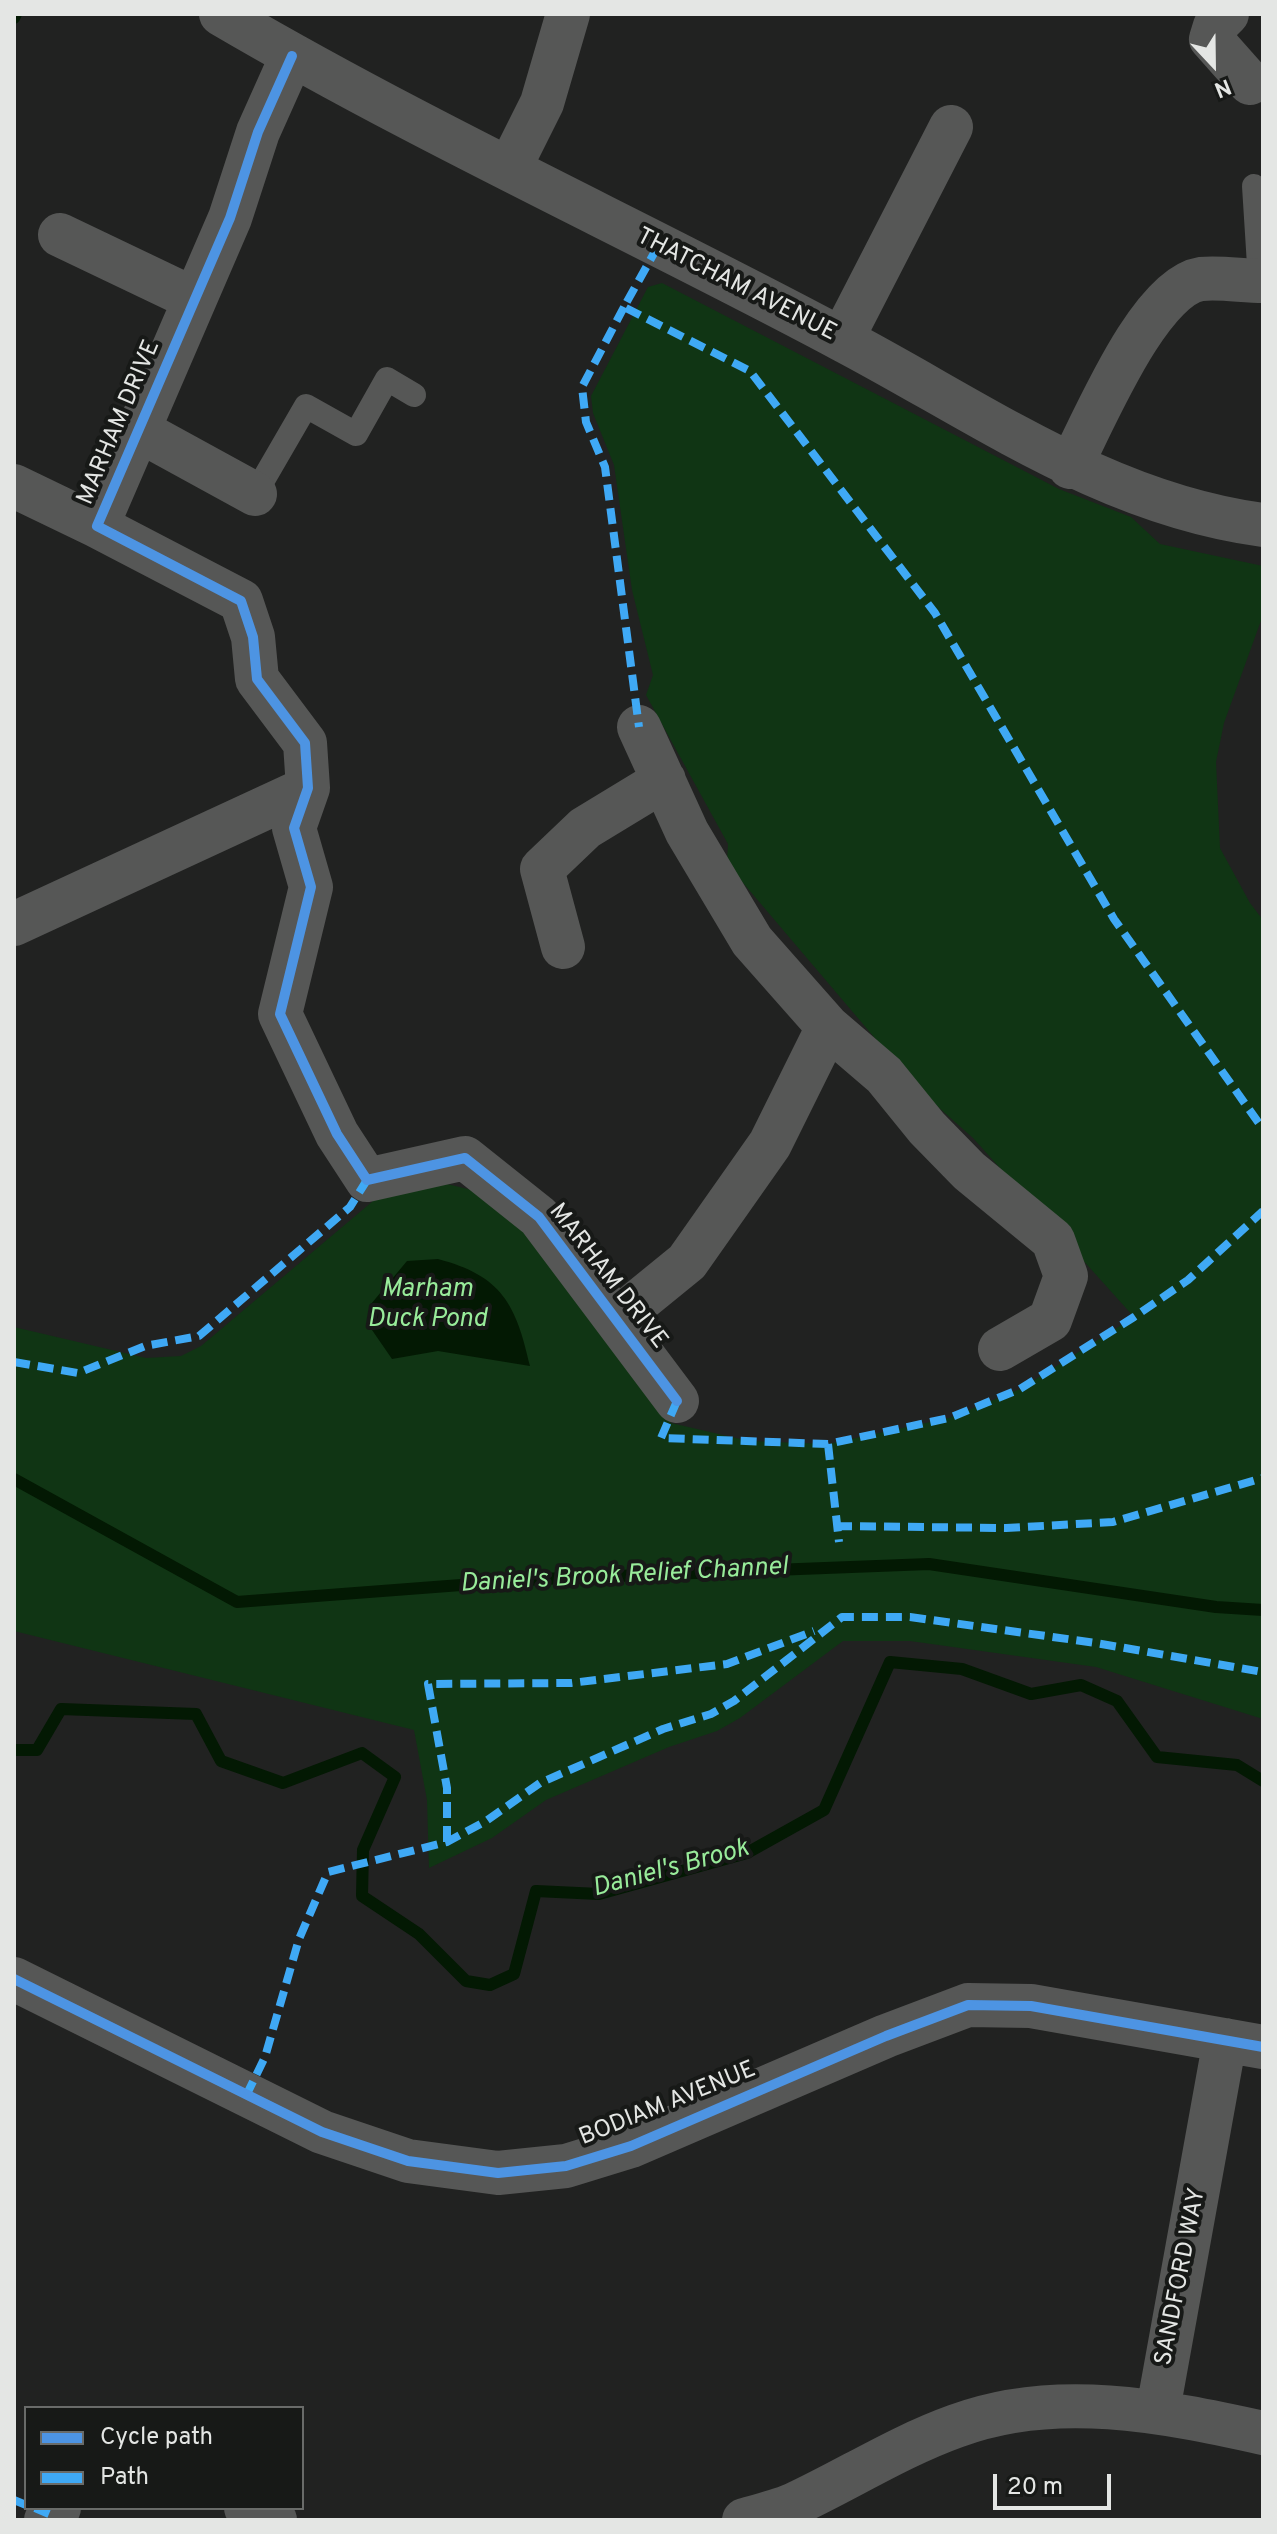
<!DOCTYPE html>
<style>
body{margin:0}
#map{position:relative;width:1277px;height:2534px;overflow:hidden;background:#212221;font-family:Overpass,sans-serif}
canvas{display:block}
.frame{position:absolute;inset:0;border:16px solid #e4e6e4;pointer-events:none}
.legend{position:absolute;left:24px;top:2406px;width:280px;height:104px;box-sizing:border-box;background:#171917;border:2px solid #696b69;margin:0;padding:10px 14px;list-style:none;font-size:24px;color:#e4e6e4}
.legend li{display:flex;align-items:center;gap:16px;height:40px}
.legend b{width:40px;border:2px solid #696b69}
.north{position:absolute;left:1173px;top:24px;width:80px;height:80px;-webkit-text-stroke:6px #171917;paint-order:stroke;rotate:158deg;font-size:22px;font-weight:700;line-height:32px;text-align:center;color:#e4e6e4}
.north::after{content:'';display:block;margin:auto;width:28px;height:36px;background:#e4e6e4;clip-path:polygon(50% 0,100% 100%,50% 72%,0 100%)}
.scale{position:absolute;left:993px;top:2474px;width:118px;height:36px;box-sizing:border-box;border:4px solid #e4e6e4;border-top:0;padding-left:10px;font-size:24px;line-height:28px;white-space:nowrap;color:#e4e6e4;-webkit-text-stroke:6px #171917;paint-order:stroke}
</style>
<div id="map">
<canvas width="1277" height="2534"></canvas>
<div class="frame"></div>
<ul class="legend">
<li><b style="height:10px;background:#4d94e3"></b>Cycle path</li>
<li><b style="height:10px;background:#3fa9f5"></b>Path</li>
</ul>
<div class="north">N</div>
<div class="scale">20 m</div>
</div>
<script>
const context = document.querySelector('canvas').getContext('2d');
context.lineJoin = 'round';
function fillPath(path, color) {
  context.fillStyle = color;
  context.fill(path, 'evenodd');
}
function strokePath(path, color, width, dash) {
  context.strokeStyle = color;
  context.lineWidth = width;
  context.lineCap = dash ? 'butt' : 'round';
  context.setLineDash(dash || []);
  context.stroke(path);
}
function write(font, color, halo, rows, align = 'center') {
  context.font = font + ' Overpass,sans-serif';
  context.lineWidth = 8;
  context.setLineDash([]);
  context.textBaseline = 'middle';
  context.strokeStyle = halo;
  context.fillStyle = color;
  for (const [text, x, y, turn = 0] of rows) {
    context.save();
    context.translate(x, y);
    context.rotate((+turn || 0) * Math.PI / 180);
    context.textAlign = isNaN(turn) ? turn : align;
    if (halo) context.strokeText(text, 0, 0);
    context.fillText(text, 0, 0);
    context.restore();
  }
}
const green = new Path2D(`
 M662,283l397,206 72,28 29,27 103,22v49l-39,108 -8,39 4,86 30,55 13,17v799l-167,-52 -186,-26h-67l-103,77 -23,13 -48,16 -123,53 -54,38 -63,30 -2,-68 -13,-70 -400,-99v-304l132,31 35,-2 20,-10 172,-145 23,-11 51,-6 25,6 43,27 156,206 78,18 79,3 121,-26 71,-29 114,-72 -161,-179 -54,-48 -192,-226 1,-20 -82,-149 7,-20 -21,-85 -18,-125 -21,-52 -2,-17 57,-109z`);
const water = new Path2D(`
 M438,1259c64,17 78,45 92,107l-92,-15 -46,8 -20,-29 -1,-26 36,-43z`);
const stream = new Path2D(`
 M14,18l2,-4
 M14,1479l223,123 303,-23 389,-15 287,43 47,3
 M14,1750h23l24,-41 135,5 25,47 62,22 79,-30 33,24 -32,73 -1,46 57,38 47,47 24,4 24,-11 22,-83 63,3 148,-41 77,-43 66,-148 72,7 69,25 50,-9 36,16 40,56 80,8 26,16`);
const lane = new Path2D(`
 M1254,186l6,95
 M255,494l51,-88 50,28 31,-55 27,16`);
const street = new Path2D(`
 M221,14c201,118 414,215 620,325 137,72 264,165 422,186
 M1227,14l-12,12 -4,13 39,44
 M292,56l-34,76 -28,86 -133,308 144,75 12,36 4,42 48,64 3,45 -14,40 17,59 -31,127 57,120 30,46 98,-22 74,59 138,184
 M509,169l33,-66 26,-89
 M60,235l134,64
 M842,339l109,-212
 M140,431l115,63
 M1070,467c24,-46 79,-180 131,-188 20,-2 42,2 62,2
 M14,486l83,40
 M639,727l48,105 65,109 76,86
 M14,924l294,-136
 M563,947l-21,-78 43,-41 79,-48
 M617,1319l70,-57 83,-118 58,-117 56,48 43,53 42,43 84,69 13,36 -16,44 -50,29
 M14,1979l308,153 86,29 90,12 68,-7 65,-20 255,-110 82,-31 63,1 232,41
 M1158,2410l67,-370
 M246,2508l29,12
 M46,2520l13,-12
 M744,2520c17,-5 37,-9 53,-17 53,-25 103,-57 159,-77 99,-37 207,-15 307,7`);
const quiet = new Path2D(`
 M658,246l-34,61 126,64 185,242 179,306 149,210
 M624,307l-42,80 4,35 19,45 34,260
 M14,1362l64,11 67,-27 54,-10 151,-129 17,-27
 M677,1401l-16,37 167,6 121,-26 71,-29 114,-72 54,-37 75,-69
 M828,1444l11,98
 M836,1526l170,2 107,-6 150,-44
 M447,1842v-54l-19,-104 143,-1 156,-19 87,-33
 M246,2096l19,-39 34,-118 29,-67 119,-30 39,-21 54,-38 123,-54 48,-15 23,-13 108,-84h68l186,26 167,29
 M14,2500l12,5
 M35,2508l14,6`);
const cycleway = new Path2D(`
 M292,56l-34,76 -28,86 -133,308 144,75 12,36 4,42 48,64 3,45 -14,40 17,59 -31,127 57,120 30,46 98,-22 74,59 138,184
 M14,1979l308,153 86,29 90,12 68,-7 65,-20 255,-110 82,-31 63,1 232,41`);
const streetNames = [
 ["THATCHAM AVENUE",736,286,27],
 ["MARHAM DRIVE",120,423,-67],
 ["MARHAM DRIVE",607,1277,52],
 ["BODIAM AVENUE",668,2105,-22],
 ["SANDFORD WAY",1182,2277,-79]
];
const waterNames = [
 ["Marham",427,1291],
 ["Duck Pond",427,1321],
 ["Daniel's Brook Relief Channel",624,1577,-3],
 ["Daniel's Brook",671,1870,-15]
];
fillPath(green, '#103514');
fillPath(water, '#031903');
strokePath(stream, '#031903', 12);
strokePath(lane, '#565756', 24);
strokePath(street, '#565756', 44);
strokePath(quiet, '#3fa9f5', 8, [16, 8]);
strokePath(cycleway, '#4d94e3', 10);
write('24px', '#e4e6e4', '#171917', streetNames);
write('italic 26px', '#98eb9a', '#171917', waterNames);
</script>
